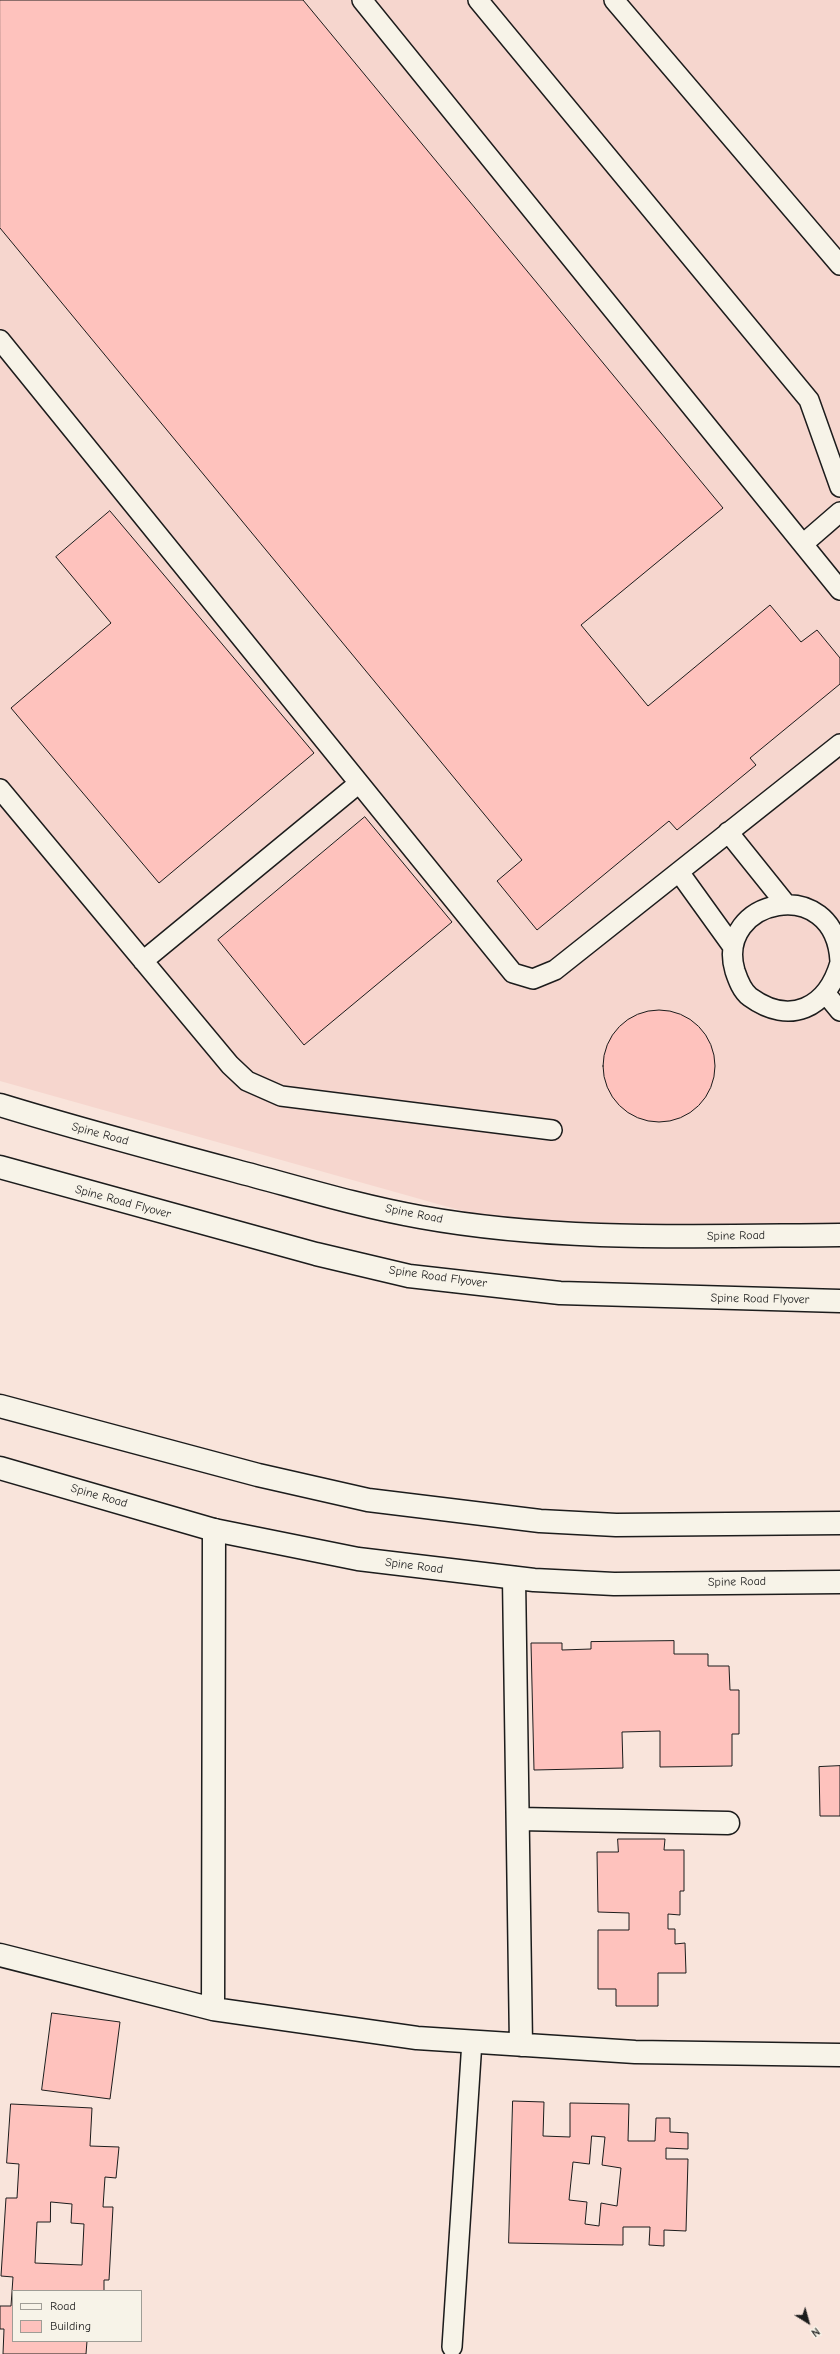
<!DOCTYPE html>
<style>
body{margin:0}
#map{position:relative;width:840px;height:2354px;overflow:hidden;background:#f9e4db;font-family:"Comic Neue",sans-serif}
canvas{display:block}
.legend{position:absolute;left:12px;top:2290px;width:130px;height:52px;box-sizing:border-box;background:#f7f3e8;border:1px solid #9f9d96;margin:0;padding:5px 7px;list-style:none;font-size:12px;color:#1c1c1c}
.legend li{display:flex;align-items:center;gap:8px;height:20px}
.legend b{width:20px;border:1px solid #9f9d96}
.north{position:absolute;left:788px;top:2302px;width:40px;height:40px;-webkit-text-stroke:3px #f7f3e8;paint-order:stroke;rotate:143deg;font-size:11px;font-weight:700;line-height:16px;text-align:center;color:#1c1c1c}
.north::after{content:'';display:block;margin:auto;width:14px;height:18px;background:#1c1c1c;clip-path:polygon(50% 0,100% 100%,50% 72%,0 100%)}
</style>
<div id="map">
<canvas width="840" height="2354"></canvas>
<ul class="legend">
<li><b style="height:5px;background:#f7f3e8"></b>Road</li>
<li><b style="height:11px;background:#fec2bd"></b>Building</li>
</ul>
<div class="north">N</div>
</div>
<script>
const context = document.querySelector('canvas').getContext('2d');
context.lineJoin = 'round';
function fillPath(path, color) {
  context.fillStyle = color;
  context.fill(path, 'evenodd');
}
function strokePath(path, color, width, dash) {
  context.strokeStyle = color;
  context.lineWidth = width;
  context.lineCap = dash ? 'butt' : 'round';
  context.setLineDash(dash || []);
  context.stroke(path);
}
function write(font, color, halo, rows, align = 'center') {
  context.font = font + ' "Comic Neue",sans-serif';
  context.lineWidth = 4;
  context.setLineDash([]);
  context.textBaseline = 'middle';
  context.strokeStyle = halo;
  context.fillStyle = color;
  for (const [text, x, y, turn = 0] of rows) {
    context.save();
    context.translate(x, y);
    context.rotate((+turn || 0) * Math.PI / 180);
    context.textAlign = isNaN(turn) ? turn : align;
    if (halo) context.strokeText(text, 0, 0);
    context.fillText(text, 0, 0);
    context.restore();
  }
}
const built = new Path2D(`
 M0,0h840v1227l-267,15 -573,-161z`);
const building = new Path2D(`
 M0,0h303l420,508 -142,117 67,81 122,-101 31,37 16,-12 23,28v26l-90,74 6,7 -79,65 -8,-9 -132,109 -40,-49 25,-21 -522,-632z
 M110,511l204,242 -155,130 -148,-175 100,-85 -55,-66z
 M365,817l87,105 -148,123 -86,-105z
 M603 1066a56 56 0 1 1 112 0a56 56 0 1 1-112 0Z
 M674,1641v13h34v12h21l1,24h9v44h-7v32l-72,1v-36l-38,1 1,36 -89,2 -3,-127h31v7l29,-1v-7z
 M840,1766v50h-20l-1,-49z
 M618,1839h47l-1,11h20v41h-4v24l-12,-1v15h7v15l10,-1 1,30h-28v33h-42v-17h-18v-59h31v-17l-31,-1 -1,-60h21z
 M52,2013l68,9 -10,77 -68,-9z
 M513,2101l31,1 -1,34 27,1v-34l59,1 -1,37h27l1,-23h14v14l18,1v16l-22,-1v11h22l-2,72 -22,-1v16l-15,-1 1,-18h-27v18l-114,-2zM592,2136l13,1 -3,28 19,3 -4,38 -16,-3 -2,23 -14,-2 2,-22 -18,-2 4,-38 16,2z
 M11,2104l81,4 -2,38 29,1 -3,31 -11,-1 -2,30h10l-4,73h-5v11h-91v50h74l-1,13h-83l1,-25h-4v-23h11l2,-29 -12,-1 5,-78h11l2,-34 -12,-1zM51,2202l21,2 -1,19 13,1 -2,41 -47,-2 2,-41h13z`);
const lane = new Path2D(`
 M362,0l478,590
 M478,0l331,400 31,87
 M614,0l226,265
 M0,340l513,633 20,6 22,-9 285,-226
 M803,544l37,-32
 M0,789l230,276 17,16 34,15 271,34
 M728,832l57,71
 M679,872l54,75
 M143,961l215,-177
 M840,961c-5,-89 -126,-62 -105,10 3,9 7,20 15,26 40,29 77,11 90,-34
 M826,994l14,17
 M452,2347l20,-306`);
const street = new Path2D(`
 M514,1578l7,467
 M519,1819l209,4
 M0,1955l213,54 204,29 218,14 205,3
 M213,2009l1,-479`);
const secondary = new Path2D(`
 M0,1105c78,24 157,45 236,66 61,16 122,35 184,46 138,25 280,19 420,18
 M0,1468l214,62 144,29 176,21 80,4 226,-2`);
const primary = new Path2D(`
 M0,1167l316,87 93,22 151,17 280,8
 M0,1406l258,69 110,25 172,21 76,4 224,-2`);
const streetNames = [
 ["Spine Road",100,1134,15],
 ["Spine Road Flyover",123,1202,15],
 ["Spine Road",414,1214,11],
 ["Spine Road",736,1236,-1],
 ["Spine Road Flyover",438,1277,8],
 ["Spine Road Flyover",760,1299,1],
 ["Spine Road",99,1496,16],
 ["Spine Road",414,1566,7],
 ["Spine Road",737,1582,-1]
];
fillPath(built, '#f6d6ce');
fillPath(building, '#fec2bd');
strokePath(building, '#1c1c1c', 1);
strokePath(lane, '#1c1c1c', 22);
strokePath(street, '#1c1c1c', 25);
strokePath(secondary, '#1c1c1c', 25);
strokePath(primary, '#1c1c1c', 25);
strokePath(lane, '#f7f3e8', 19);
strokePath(street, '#f7f3e8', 22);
strokePath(secondary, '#f7f3e8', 22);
strokePath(primary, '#f7f3e8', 22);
write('12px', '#1c1c1c', '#f7f3e8', streetNames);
</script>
